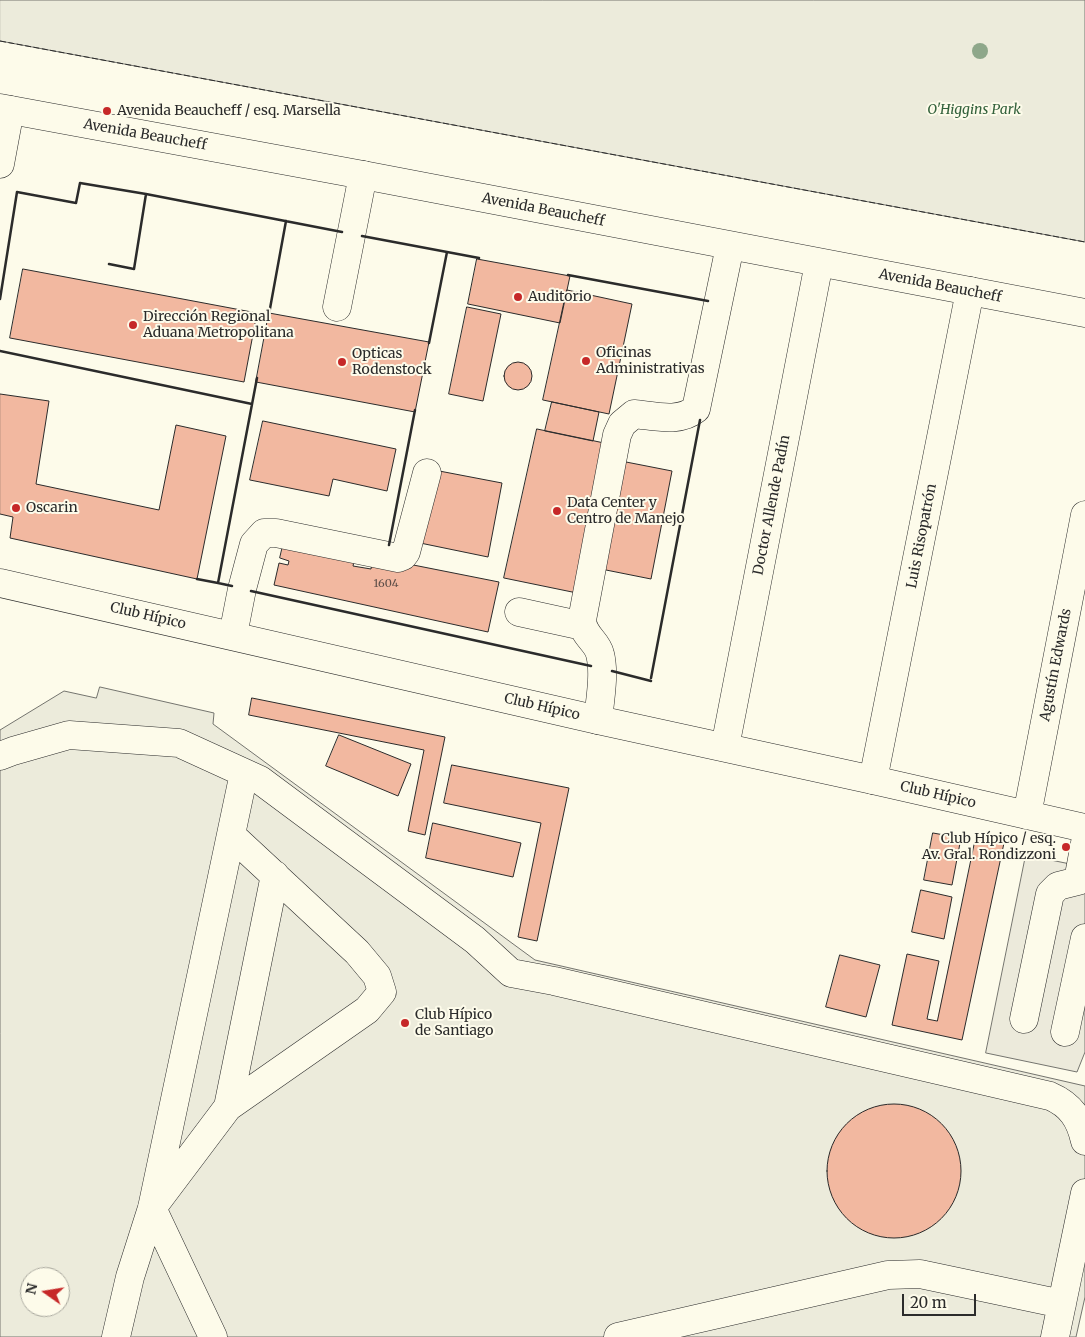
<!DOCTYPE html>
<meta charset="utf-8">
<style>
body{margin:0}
#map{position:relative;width:1085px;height:1337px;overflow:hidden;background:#fdfbea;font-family:Merriweather,serif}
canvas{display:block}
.north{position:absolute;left:20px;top:1267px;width:50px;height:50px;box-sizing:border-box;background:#fdfbea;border:1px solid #a9a89e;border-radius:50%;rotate:283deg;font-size:14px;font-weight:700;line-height:20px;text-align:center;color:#2b2b2b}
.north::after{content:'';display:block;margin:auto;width:18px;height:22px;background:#c62828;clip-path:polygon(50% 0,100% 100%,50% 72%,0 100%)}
.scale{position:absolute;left:902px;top:1294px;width:74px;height:22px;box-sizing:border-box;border:2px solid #2b2b2b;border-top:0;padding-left:6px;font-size:15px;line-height:18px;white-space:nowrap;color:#2b2b2b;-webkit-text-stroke:4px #fdfbea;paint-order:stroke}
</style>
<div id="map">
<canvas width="1085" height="1337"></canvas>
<div class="north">N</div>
<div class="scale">20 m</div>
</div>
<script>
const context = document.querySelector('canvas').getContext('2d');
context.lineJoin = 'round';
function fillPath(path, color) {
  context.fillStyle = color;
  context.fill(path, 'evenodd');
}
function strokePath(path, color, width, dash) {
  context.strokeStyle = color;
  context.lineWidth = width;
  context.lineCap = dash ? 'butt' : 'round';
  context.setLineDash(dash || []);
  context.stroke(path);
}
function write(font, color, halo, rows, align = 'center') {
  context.font = font + ' Merriweather,serif';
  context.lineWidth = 4;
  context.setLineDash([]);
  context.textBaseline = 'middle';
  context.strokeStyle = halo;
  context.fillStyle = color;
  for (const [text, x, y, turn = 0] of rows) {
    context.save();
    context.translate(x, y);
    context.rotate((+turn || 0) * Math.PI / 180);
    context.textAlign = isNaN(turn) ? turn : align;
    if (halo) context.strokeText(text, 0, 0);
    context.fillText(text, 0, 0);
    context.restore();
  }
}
const green = new Path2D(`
 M0,0h1085v242l-1085,-201z
 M100,687l114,26 -1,11 322,236 550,126v211l-9,40h-1076v-607l64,-39 32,7zM30,1277h30v30h-30z`);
const parking = new Path2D(`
 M1026,855l59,12v185l-8,20 -91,-19z`);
const building = new Path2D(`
 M477,259l93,17 -10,47 -92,-19z
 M23,269l234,44 -13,69 -234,-44z
 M567,290l65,14 -23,110 -66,-14z
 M467,307l34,7 -18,87 -34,-7z
 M269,313l160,29 -14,70 -159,-30z
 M504 376a14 14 0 1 1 28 0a14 14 0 1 1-28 0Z
 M0,394l49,7 -13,83 123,26 17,-85 50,11 -29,143 -187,-41 3,-21 -13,-3z
 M552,402l47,10 -6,29 -48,-10z
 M263,421l133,28 -9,42 -54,-12 -4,17 -79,-16z
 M537,429l72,15 -32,149 -73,-15z
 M621,461l51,10 -21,108 -50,-10z
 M434,470l68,13 -14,74 -68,-14z
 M285,537l71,16 -3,13 18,3 2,-12 126,25 -11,50 -214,-47 5,-22 9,2 1,-4 -9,-3z
 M252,698l193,39 -20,98 -17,-4 16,-81 -175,-35z
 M339,735l72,29 -13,32 -72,-30z
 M452,765l117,23 -32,153 -19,-4 23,-114 -97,-20z
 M433,823l88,20 -8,34 -87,-19z
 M933,833l28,5 -9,47 -28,-5z
 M976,837l28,6 -42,197 -70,-15 15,-71 32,7 -12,58 10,2z
 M921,890l31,7 -8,42 -32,-7z
 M840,955l40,10 -14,52 -40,-10z
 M827 1171a67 67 0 1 1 134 0a67 67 0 1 1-134 0Z`);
const minor = new Path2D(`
 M0,164l10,-54
 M337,307l26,-132
 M519,612l64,14
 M233,635l9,-46 12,-45 10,-11h12l122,25 5,-2 3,-4 21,-79
 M598,720c2,-20 7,-47 2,-66 -3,-13 -17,-18 -18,-34l35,-185 5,-11 12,-10c21,2 45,9 62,-5l34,-163
 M725,747l94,-484
 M0,756l13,-5 56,-16 110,8 81,37 215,160 36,33 43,8 496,115c21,9 30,23 35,45
 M873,780l97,-489
 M1027,815l58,-300
 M1024,1019l26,-125 8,-8 20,-5 7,-38
 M1065,1032l20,-94
 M228,1107l47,-232
 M116,1337l14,-60 22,-69 92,-435
 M213,1337l-61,-129 76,-101 139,-97 15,-18 -5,-16 -20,-24 -126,-117
 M618,1337l270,-62 32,-1 142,30
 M1055,1337l30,-144`);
const major = new Path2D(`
 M0,108l363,67 722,138
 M0,583l598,137 275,60 212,48`);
const fence = new Path2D(`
 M0,41l1085,201`);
const wall = new Path2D(`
 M362,236l117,22
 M109,264l25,5 12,-75 196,38
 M568,275l140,26
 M0,299l17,-107 59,11 4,-20 66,11
 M269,314l17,-93
 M429,343l18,-91
 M0,351l252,53
 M389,545l26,-135
 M197,579l21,4 39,-205
 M218,583l14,3
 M251,591l340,75
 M612,671l39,10
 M651,678l49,-258`);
const trees = [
 [980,51]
];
const markers = [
 [107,111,5,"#c62828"],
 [518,297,5,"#c62828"],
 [133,325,5,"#c62828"],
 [586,361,5,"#c62828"],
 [342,362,5,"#c62828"],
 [16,508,5,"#c62828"],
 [557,511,5,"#c62828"],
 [1066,847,5,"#c62828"],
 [405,1023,5,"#c62828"]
];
const numberNames = [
 ["1604",386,584]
];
const parkNames = [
 ["O'Higgins Park",974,110]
];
const poiNames = [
 ["Avenida Beaucheff / esq. Marsella",117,111],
 ["Auditorio",528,297],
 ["Dirección Regional",143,317],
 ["Aduana Metropolitana",143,333],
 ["Oficinas",596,353],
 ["Administrativas",596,369],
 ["Opticas",352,354],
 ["Rodenstock",352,370],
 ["Data Center y",567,503],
 ["Centro de Manejo",567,519],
 ["Oscarin",26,508],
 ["Club Hípico / esq.",1056,839,"right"],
 ["Av. Gral. Rondizzoni",1056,855,"right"],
 ["Club Hípico",415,1015],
 ["de Santiago",415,1031]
];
const streetNames = [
 ["Avenida Beaucheff",145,135,10],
 ["Avenida Beaucheff",543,210,11],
 ["Avenida Beaucheff",940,286,11],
 ["Doctor Allende Padín",772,505,-79],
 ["Luis Risopatrón",922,536,-79],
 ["Club Hípico",148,616,13],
 ["Agustín Edwards",1056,665,-79],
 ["Club Hípico",542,707,13],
 ["Club Hípico",938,795,13]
];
fillPath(green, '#ecebdb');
strokePath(green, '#74746e', 1);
fillPath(parking, '#eceadb');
strokePath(parking, '#74746e', 1);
fillPath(building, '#f2b8a0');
strokePath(building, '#2b2b2b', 1);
strokePath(minor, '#2b2b2b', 29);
strokePath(major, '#2b2b2b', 29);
strokePath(minor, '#fdfbea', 28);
strokePath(major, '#fdfbea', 28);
strokePath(fence, '#2b2b2b', 1, [6, 2.5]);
strokePath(wall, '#2b2b2b', 2.5);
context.fillStyle = '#8ea78a';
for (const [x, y] of trees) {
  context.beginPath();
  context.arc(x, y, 8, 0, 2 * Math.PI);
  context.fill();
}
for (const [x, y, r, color] of markers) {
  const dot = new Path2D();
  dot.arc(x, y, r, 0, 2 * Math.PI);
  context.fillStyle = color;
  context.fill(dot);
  strokePath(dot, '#fdfbea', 2);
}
write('11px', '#5d4e48', null, numberNames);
write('italic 14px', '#34623c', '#fdfbea', parkNames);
write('14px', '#2b2b2b', '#fdfbea', poiNames, 'left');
write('14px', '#2b2b2b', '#fdfbea', streetNames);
</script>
